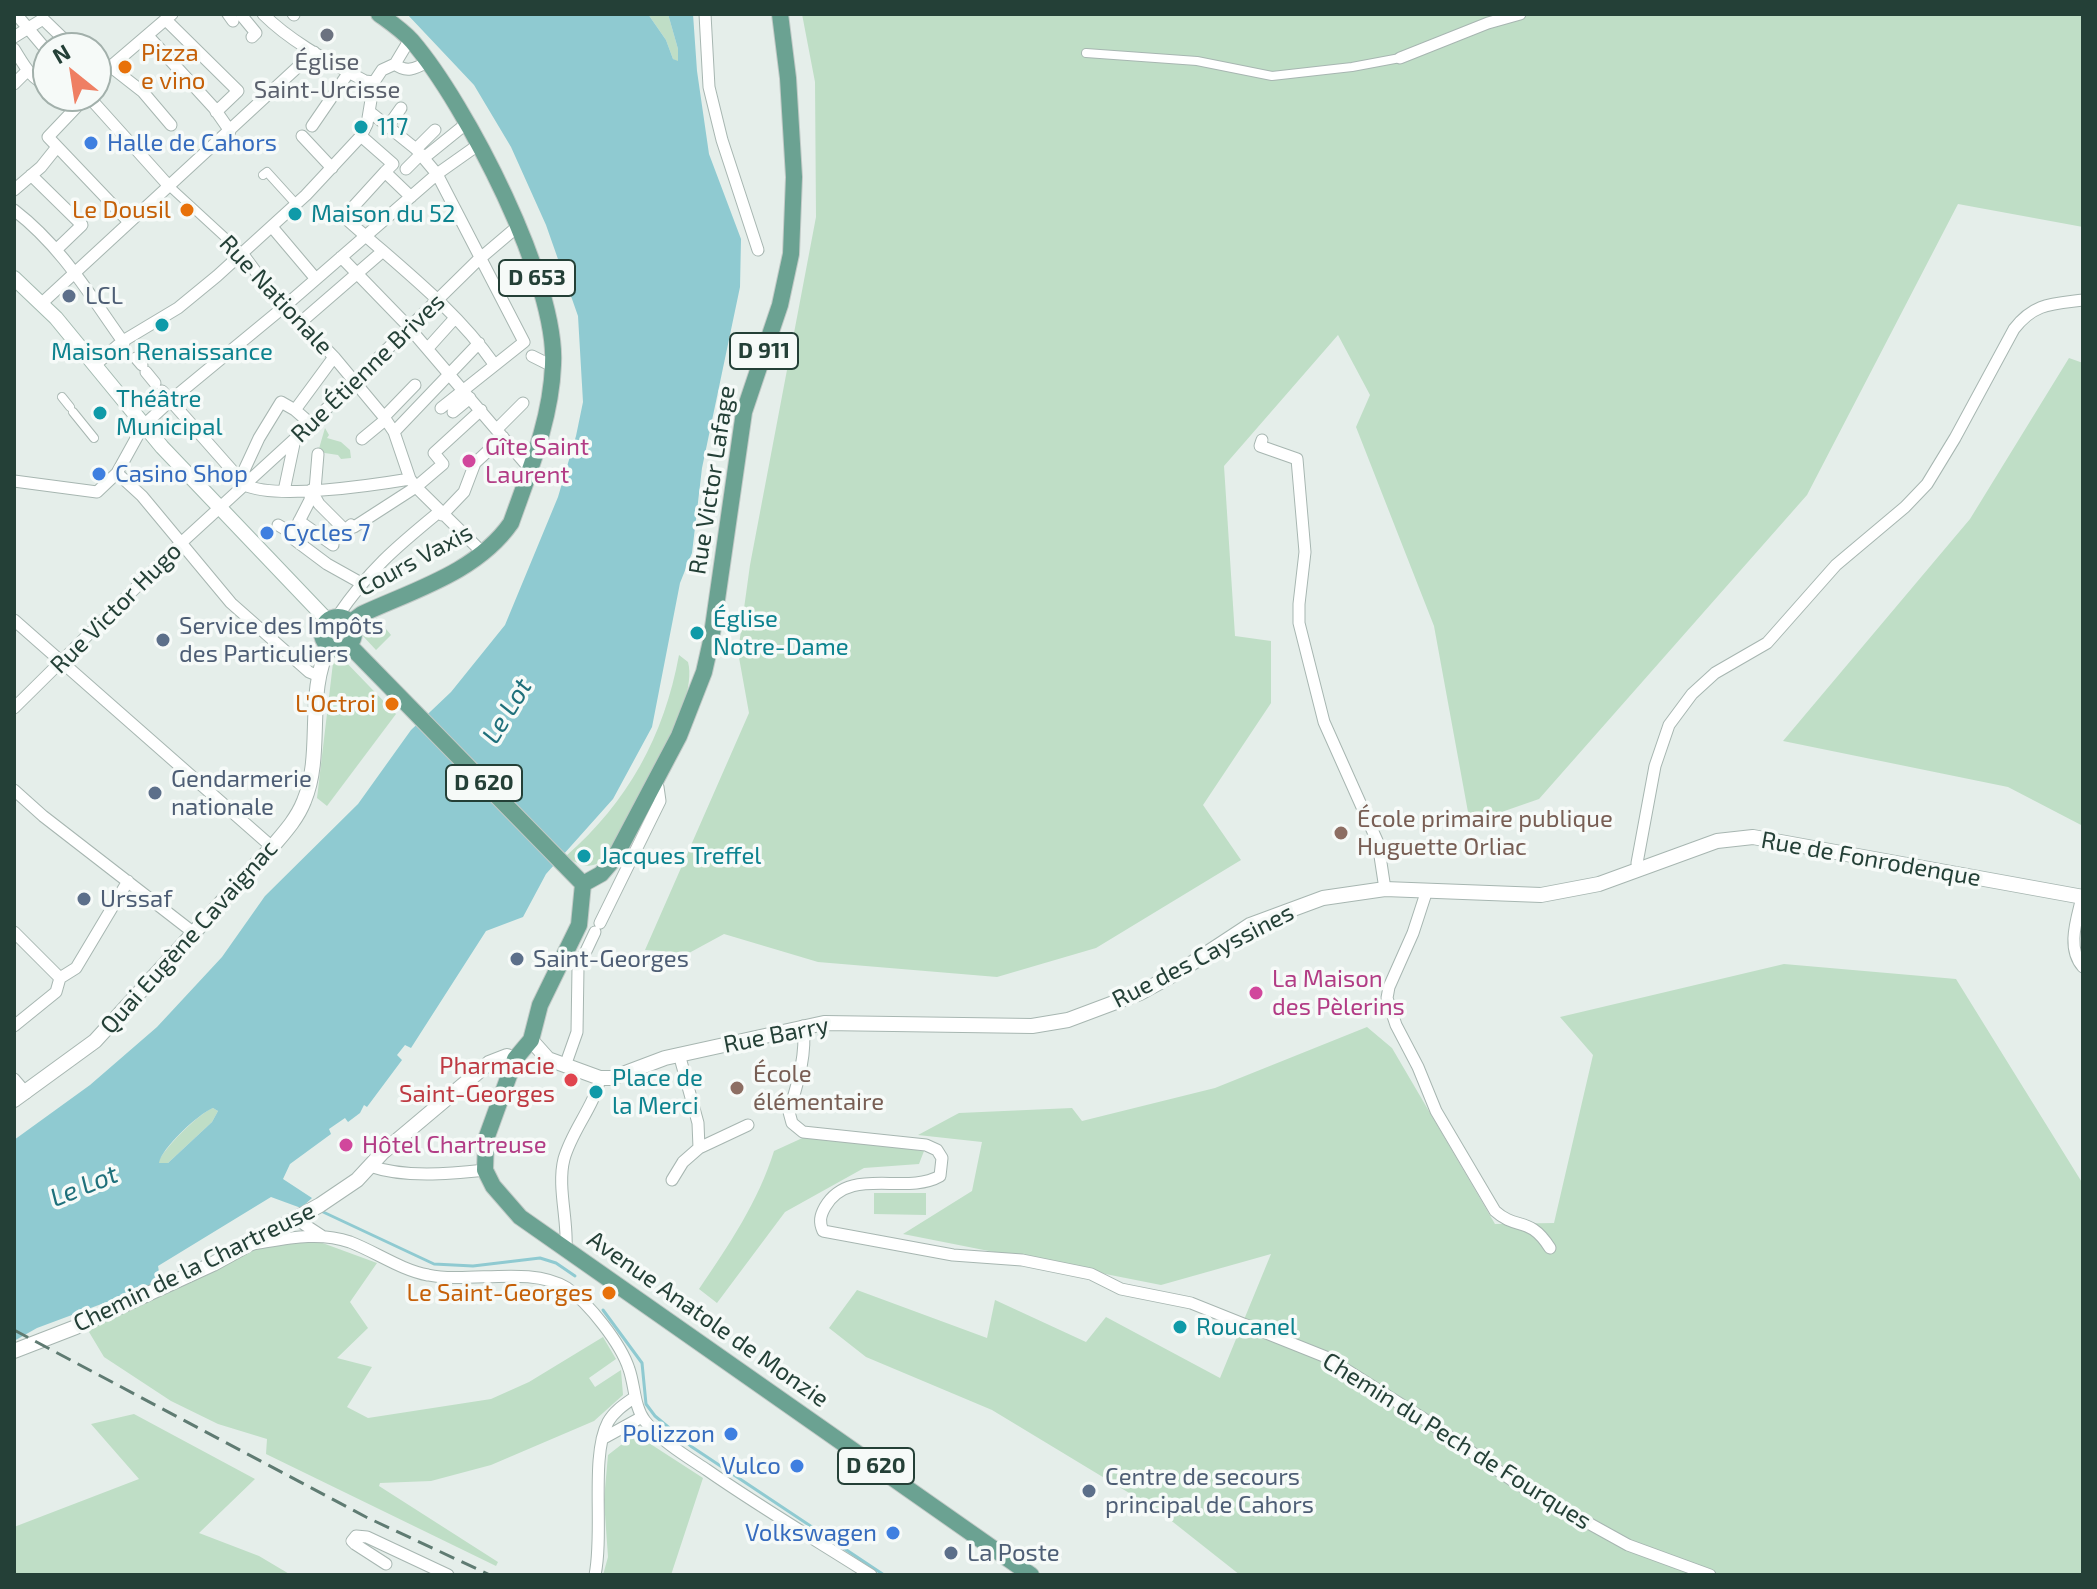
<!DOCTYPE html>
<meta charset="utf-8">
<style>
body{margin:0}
#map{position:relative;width:2097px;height:1589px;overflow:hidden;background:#e5eeea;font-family:"Exo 2",sans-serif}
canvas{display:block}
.frame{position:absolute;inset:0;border:16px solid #244037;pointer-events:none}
.north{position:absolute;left:32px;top:32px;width:80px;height:80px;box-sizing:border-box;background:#f6faf8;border:2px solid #a2b0ab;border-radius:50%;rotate:330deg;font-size:22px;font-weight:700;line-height:32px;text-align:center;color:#244037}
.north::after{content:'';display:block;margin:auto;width:28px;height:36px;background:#ef7f63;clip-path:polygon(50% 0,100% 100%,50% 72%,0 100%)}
</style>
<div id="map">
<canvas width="2097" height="1589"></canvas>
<div class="frame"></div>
<div class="north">N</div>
</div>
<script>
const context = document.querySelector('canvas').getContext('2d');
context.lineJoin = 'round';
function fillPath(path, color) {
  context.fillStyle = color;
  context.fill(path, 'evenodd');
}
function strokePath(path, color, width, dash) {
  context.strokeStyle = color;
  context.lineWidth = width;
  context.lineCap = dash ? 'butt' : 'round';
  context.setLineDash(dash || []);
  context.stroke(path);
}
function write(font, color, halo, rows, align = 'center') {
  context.font = font + ' "Exo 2",sans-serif';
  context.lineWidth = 7;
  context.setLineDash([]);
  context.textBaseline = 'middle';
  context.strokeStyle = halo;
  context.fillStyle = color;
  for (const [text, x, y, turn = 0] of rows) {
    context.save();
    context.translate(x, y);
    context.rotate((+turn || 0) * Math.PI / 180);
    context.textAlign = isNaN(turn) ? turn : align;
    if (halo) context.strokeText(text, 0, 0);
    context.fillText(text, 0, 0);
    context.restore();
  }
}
const green = new Path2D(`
 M648,14h20l10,35v13l-5,-3 -7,-19z
 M802,14h1281v213l-125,-23 -151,291 -268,304 -69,24 -36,-197 -78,-199 14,-32 -32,-60 -114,131 11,170 36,5v62l-68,102 38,55 -145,88 -99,29 -179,-15 -94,-28 -35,19 -44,-3 104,-237 -11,-61 12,-87 66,-348 -1,-135z
 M2069,358l14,5v463l-75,-39 -225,-46 187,-222z
 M325,428l4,7 -2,3 14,4 9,8 1,8 -10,1 -3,-4 -20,-3z
 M377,618l14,17 -15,15 -14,-15 6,-12z
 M679,655l9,7c12,44 -58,151 -80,193 -13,15 -27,13 -42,1 62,-54 98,-120 113,-201z
 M338,657l4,1 54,56 -69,92 -10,-8 16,-135z
 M1784,964l172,15 127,205v391h-843l-81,-64 -167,-101 -126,-53 -37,-29 28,-38 130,48 8,-38 91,42 20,-25 114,61 51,-124 -110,31 -258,-51 69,-43 10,-49 -64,-7 41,-22 113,-5 10,13 133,-33 152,-61 25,21 103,176 59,-1 39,-168 -33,-38z
 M213,1108l5,3 -6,11 -44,41h-10c4,-13 41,-50 55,-55z
 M809,1135l115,16 -5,13 -55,4 -79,44 -68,91 -18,-14c30,-44 59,-87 75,-138z
 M874,1193h52v22l-52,-1z
 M317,1241l60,22 -27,39 18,26 -31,30 35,9 -25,40 21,11 123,-19 38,-17 74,-45 13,22 -27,19 6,9 26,-17 2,25 -29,26 -103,44 -60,16 -51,2 -1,3 119,76 -2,4 -230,-112 1,-15 -49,-15 -47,-23 -67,-44 -15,-25 10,-11 150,-70 34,-9z
 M134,1414l121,65 -56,54 60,23 32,19h-277v-48l125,-48 -48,-55z
 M635,1434l68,44 -32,97h-68l5,-18 -4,-57 4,-45z`);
const water = new Path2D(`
 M407,14h241l18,26 7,19 5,2v-12l-10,-35h25l4,57 12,83 32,85 -1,48 -38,181 -10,85 -12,30 -28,144 -39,72 -67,75 -23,43 -37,14 -75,117 -6,-3 -8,10 5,5 -35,47 -3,-2 -4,8 -12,9 -3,-4 -16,11 2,5 -41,30 -7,15 29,19 -11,10 -30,-11 -113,69 2,12 -13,9 -110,41 -23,13v-201l76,-55 67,-58 65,-70 43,-61 93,-92 53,-74 40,-38 54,-67 53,-128 18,-61 7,-34 -5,-86 -32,-91 -35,-78 -37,-62zM213,1108l5,3 -6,11 -44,41h-9c2,-14 39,-49 54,-55z`);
const stream = new Path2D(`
 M321,1211l113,53 39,2 67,-8 16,5 19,13
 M603,1310l39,53 4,41 9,12 37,31 192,128`);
const pedestrian = new Path2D(`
 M1086,53l111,8 75,15 80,-9 48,-9
 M263,175l4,-3 29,32
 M168,185l74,68
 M62,397l8,10
 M73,412l21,26`);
const minor = new Path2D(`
 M16,14l32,38
 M228,14l5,7
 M244,14l-2,2 14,17 -4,4
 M263,14c29,29 67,48 102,67l9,1
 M293,14l1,1
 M705,14l4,73 13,53 36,110
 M166,20l72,71 -22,21
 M148,36l66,72 16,23
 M14,37l29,-18 30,29
 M14,49c10,16 16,29 34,37
 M1400,58l88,-35 32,-9
 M395,64c11,9 20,5 32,-2
 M111,67l32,25 28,33
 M96,79l76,-65
 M14,84l13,-13
 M87,96l-39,41 81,85
 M88,96l80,89
 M370,112l46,37 21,25 87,168 -83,66
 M389,125l12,-17
 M312,126l37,-54
 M302,136l30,32
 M361,136l32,28 -8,8 26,25
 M416,149l19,-19
 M425,157l42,-34
 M406,169l15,-15
 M385,172l-41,45c52,47 110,90 150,147
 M31,175l51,50 -25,24
 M14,190l27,-23 16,-20
 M14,210c48,37 75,84 110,133
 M272,227l44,52
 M242,253l28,38 64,66 50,60 10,15 16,47 6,8 68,67
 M341,257l65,67 124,145
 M42,303l272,-251
 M301,322l82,-71
 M428,348l27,-30
 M532,356l14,7h8
 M136,358l6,7
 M95,365l28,-24 55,-33 39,-32 89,-81 55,-59 6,-12 7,-42 8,-12 13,-6 15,-25
 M146,372l9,11
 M162,391l83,94c30,15 129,0 165,-6
 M453,412l17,-14
 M384,417l31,-32
 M311,424l-16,-14 39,-53
 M497,429l26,-26
 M394,432l85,-89
 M362,439l23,-19
 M1262,440l-2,6 37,13 8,93 -6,52v19l25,99 54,121 7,46
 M117,473l25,23 89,107 78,69 10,4
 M240,479l19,-41 22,-36 14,8
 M14,481l83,11 20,-19 26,-47 28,-26 114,-94 152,-132 41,-29
 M311,490l8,14 26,26 6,-5 3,2 62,-40 27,-23 -9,-11 47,-43
 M311,490l-1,10 -19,37 36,27 34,19
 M315,490l3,-36
 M284,491l11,-52
 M442,515l22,-23 11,-29 28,-26
 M299,521l34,24
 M278,525l15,9
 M337,617c32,-47 58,-69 102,-105
 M14,620l258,227
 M14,708l167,-165 130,-119 166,-163 40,-34
 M14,790l29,26 151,117
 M1639,870l-2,-7 18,-97 14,-41 23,-31 23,-21 52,-30 69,-78 69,-58 22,-23 28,-46 59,-109c20,-26 38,-25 69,-29
 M1427,890l-14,43 -24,54 -2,11 9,27 22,42 18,44 59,100c22,20 34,4 55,37
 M2082,897c-5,22 -16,51 1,70
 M600,923l60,-122 -2,-14 -5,-4
 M14,932l46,46
 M60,978l16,-10 52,-87
 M14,1026l42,-34 4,-14
 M803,1026c4,29 -6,59 -14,86l3,11 11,9 123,13 11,5 5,8 -2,18c-35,20 -91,-11 -115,31 -5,9 -6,15 -2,24l130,24 69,5 69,14 30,15 70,14 135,54 98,62 92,64 112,62 82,30
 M565,1066l12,-34 1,-64 17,-36
 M14,1079l12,14
 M699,1148l49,-23
 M370,1166c34,12 79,8 115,4
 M672,1180l11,-18 16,-14 -1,-25 -19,-69
 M296,1219l26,17
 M253,1244c32,-5 65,-13 97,-2 26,10 51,28 78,33 41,9 102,-10 139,13 22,15 54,56 62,81 6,17 5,38 16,52 17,21 41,35 62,49 53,37 109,70 164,105
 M566,1248c2,-28 -9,-62 -2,-89 8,-29 30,-52 36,-81
 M602,1439l40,-22
 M386,1564l-31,-20 -3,-3 4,-5 11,1 81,38
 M595,1575c9,-43 -5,-119 13,-153 6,-11 17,-18 27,-25`);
const tertiary = new Path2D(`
 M531,1040l17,19 52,19h12l53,-20 159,-35 208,3 36,-6 72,-27 40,-22 70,-46 73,-27 62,-9 156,6 58,-11 118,-43 36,-4 330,60
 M14,1100l81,-59 177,-194c12,-14 25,-28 32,-46 20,-48 1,-108 25,-154
 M14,1351l62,-24 137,-63 107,-59 37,-25 25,-27 107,-90 18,-7 8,3`);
const secondary = new Path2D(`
 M14,278l42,40 106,129 166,174`);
const primary = new Path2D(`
 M322 633a16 16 0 1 1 32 0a16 16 0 1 1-32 0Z
 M350,623l12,-9c52,-24 115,-42 149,-91 18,-51 40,-103 42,-158 5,-83 -87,-261 -141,-324 -10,-11 -22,-19 -33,-27
 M349,645l234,239
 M583,884l-4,41 -39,80 -9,35 -16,19 -29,80 -1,31 8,16 27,31 511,358
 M583,884l18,-10 13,-15 65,-123 25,-64 7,-31 33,-229 36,-107 11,-51 3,-77 -6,-99 -8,-64`);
const rail = new Path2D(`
 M14,1330l352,187 124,58`);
const markers = [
 [327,35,8,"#6b7280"],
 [125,67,8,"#e8710a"],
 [361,127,8,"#0f9aa8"],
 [91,143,8,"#3f7fe0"],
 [187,210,8,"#e8710a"],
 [295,214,8,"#0f9aa8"],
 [69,296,8,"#5c6f8a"],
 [162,325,8,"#0f9aa8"],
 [100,413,8,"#0f9aa8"],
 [469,461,8,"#d1479c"],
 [99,474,8,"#3f7fe0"],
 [267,533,8,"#3f7fe0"],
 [697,633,8,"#0f9aa8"],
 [163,640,8,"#5c6f8a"],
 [392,704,8,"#e8710a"],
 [155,793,8,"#5c6f8a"],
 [1341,833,8,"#8d6e63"],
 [584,856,8,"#0f9aa8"],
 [84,899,8,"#5c6f8a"],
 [517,959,8,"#5c6f8a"],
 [1256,993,8,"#d1479c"],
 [571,1080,8,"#e0444e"],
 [737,1088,8,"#8d6e63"],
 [596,1092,8,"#0f9aa8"],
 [346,1145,8,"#d1479c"],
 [609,1293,8,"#e8710a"],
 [1180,1327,8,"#0f9aa8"],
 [731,1434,8,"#3f7fe0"],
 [797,1466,8,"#3f7fe0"],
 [1089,1491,8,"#5c6f8a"],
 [893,1533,8,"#3f7fe0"],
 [951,1553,8,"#5c6f8a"]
];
const shields = [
 [537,278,76],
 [764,351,68],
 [484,783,76],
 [876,1466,76]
];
const shieldNames = [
 ["D 653",537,278],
 ["D 911",764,351],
 ["D 620",484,783],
 ["D 620",876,1466]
];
const foodNames = [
 ["Pizza",141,53,"left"],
 ["e vino",141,81,"left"],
 ["Le Dousil",171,210],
 ["L'Octroi",376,704],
 ["Le Saint-Georges",593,1293]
];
const worshipNames = [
 ["Église",327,62],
 ["Saint-Urcisse",327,90]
];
const cultureNames = [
 ["117",377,127],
 ["Maison du 52",311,214],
 ["Maison Renaissance",162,352,"center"],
 ["Théâtre",116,399],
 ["Municipal",116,427],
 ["Église",713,619],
 ["Notre-Dame",713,647],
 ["Jacques Treffel",600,856],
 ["Place de",612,1078],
 ["la Merci",612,1106],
 ["Roucanel",1196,1327]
];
const shopNames = [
 ["Halle de Cahors",107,143],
 ["Casino Shop",115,474],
 ["Cycles 7",283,533],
 ["Polizzon",715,1434,"right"],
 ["Vulco",781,1466,"right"],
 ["Volkswagen",877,1533,"right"]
];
const streetNames = [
 ["Rue Nationale",276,295,47],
 ["Rue Étienne Brives",368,368,-44],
 ["Rue Victor Lafage",712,480,-81],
 ["Cours Vaxis",415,560,-28],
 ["Rue Victor Hugo",116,608,-45],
 ["Rue de Fonrodenque",1871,859,10],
 ["Quai Eugène Cavaignac",189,937,-48],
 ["Rue des Cayssines",1203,956,-27],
 ["Rue Barry",776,1035,-11],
 ["Chemin de la Chartreuse",194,1267,-26],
 ["Avenue Anatole de Monzie",708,1319,35],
 ["Chemin du Pech de Fourques",1457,1441,32]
];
const serviceNames = [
 ["LCL",85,296],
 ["Service des Impôts",179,626],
 ["des Particuliers",179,654],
 ["Gendarmerie",171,779],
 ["nationale",171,807],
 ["Urssaf",100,899],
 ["Saint-Georges",533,959],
 ["Centre de secours",1105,1477],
 ["principal de Cahors",1105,1505],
 ["La Poste",967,1553]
];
const hotelNames = [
 ["Gîte Saint",485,447],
 ["Laurent",485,475],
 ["La Maison",1272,979],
 ["des Pèlerins",1272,1007],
 ["Hôtel Chartreuse",362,1145]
];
const educationNames = [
 ["École primaire publique",1357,819],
 ["Huguette Orliac",1357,847],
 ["École",753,1074],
 ["élémentaire",753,1102]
];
const healthNames = [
 ["Pharmacie",555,1066],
 ["Saint-Georges",555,1094]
];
const waterNames = [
 ["Le Lot",507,711,-59],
 ["Le Lot",84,1186,-22]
];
fillPath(green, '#bfdec6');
fillPath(water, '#8fcad1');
strokePath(stream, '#8fcad1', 3);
strokePath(pedestrian, '#a7b6b1', 10);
strokePath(minor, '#a7b6b1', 13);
strokePath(tertiary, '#a7b6b1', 16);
strokePath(secondary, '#a4bab1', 16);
strokePath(primary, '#c2cac7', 18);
strokePath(pedestrian, '#fff', 8);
strokePath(minor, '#fff', 11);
strokePath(tertiary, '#fff', 14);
strokePath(secondary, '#fff', 14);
strokePath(primary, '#6ba292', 16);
strokePath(rail, '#5f7b72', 3, [16, 8]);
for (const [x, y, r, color] of markers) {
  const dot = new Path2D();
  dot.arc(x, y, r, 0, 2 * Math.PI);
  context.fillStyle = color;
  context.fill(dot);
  strokePath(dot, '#f6faf8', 3);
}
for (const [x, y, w] of shields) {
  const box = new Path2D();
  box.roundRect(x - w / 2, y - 18, w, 36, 6);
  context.fillStyle = '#f6faf8';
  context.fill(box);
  strokePath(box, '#244037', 2);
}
write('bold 22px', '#244037', null, shieldNames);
write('24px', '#c56008', '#f6faf8', foodNames, 'right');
write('24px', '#5b616d', '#f6faf8', worshipNames);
write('24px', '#0d838f', '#f6faf8', cultureNames, 'left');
write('24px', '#366cbe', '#f6faf8', shopNames, 'left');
write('24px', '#244037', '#f6faf8', streetNames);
write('24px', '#4e5e75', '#f6faf8', serviceNames, 'left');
write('24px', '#b23c85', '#f6faf8', hotelNames, 'left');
write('24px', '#785e54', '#f6faf8', educationNames, 'left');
write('24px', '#be3a42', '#f6faf8', healthNames, 'right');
write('italic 26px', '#1f707b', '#f6faf8', waterNames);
</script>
